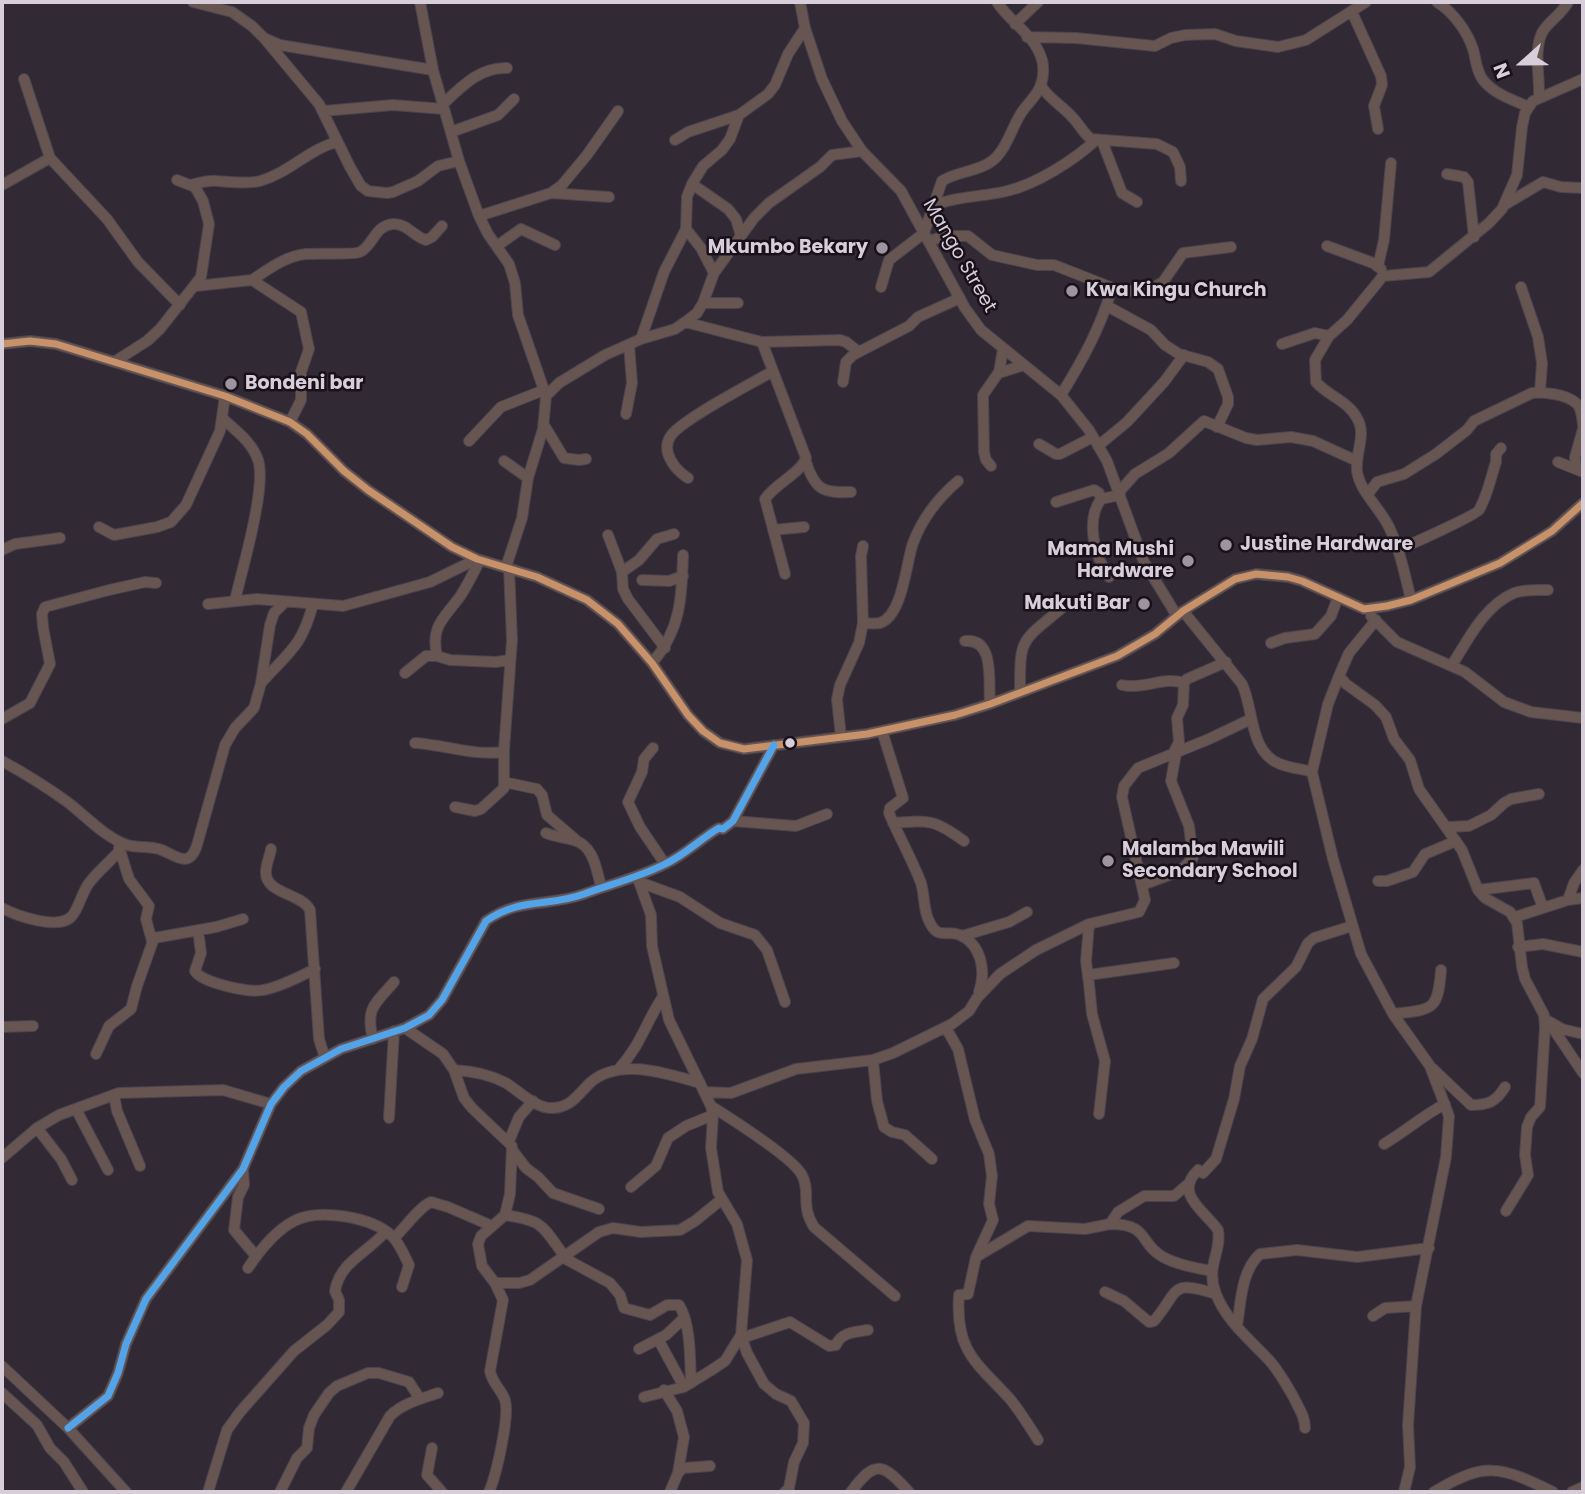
<!DOCTYPE html>
<style>
body{margin:0}
#map{position:relative;width:1585px;height:1494px;overflow:hidden;background:#312934;font-family:Poppins,sans-serif}
canvas{display:block}
.frame{position:absolute;inset:0;border:4px solid #d7ced9;pointer-events:none}
.north{position:absolute;left:1487px;top:28px;width:70px;height:70px;-webkit-text-stroke:5px #181119;paint-order:stroke;rotate:249deg;font-size:19px;font-weight:700;line-height:28px;text-align:center;color:#d7ced9}
.north::after{content:'';display:block;margin:auto;width:24px;height:32px;background:#d7ced9;clip-path:polygon(50% 0,100% 100%,50% 72%,0 100%)}
</style>
<div id="map">
<canvas width="1585" height="1494"></canvas>
<div class="frame"></div>
<div class="north">N</div>
</div>
<script>
const context = document.querySelector('canvas').getContext('2d');
context.lineJoin = 'round';
function strokePath(path, color, width, dash) {
  context.strokeStyle = color;
  context.lineWidth = width;
  context.lineCap = dash ? 'butt' : 'round';
  context.setLineDash(dash || []);
  context.stroke(path);
}
function write(font, color, halo, rows, align = 'center') {
  context.font = font + ' Poppins,sans-serif';
  context.lineWidth = 5;
  context.setLineDash([]);
  context.textBaseline = 'middle';
  context.strokeStyle = halo;
  context.fillStyle = color;
  for (const [text, x, y, turn = 0] of rows) {
    context.save();
    context.translate(x, y);
    context.rotate((+turn || 0) * Math.PI / 180);
    context.textAlign = isNaN(turn) ? turn : align;
    if (halo) context.strokeText(text, 0, 0);
    context.fillText(text, 0, 0);
    context.restore();
  }
}
const minor = new Path2D(`
 M193,2l39,10 20,14 12,12 16,7 153,25
 M420,2l13,68 26,91 20,55 9,18 21,30 6,19 3,32 28,81 -3,33 -15,49 -6,40 -16,49
 M800,2l5,26 17,51 20,42 20,30 39,40 64,117 16,22 80,65 28,35 18,31 37,101 33,54
 M1437,2c16,10 30,29 36,47 3,10 3,22 10,31 11,14 30,20 46,27
 M1352,12l29,64 1,9 -8,21 4,23
 M1015,24l23,-22
 M1027,37l49,1 79,8 16,-8 14,-3 30,-1 21,7 42,6 28,-7 60,-38
 M264,38l55,66 31,63 11,19 7,5 19,2 6,-1 25,-11 20,-15 21,-5
 M24,79l26,79 57,61 31,43 42,43
 M1041,86c10,15 21,19 32,32 7,7 10,15 18,21l66,5 16,8 7,15 1,14
 M1539,97c1,-19 -6,-49 4,-66 7,-11 19,-17 25,-29
 M443,104c19,-18 37,-37 64,-36
 M323,111l70,-6 51,4
 M451,132l47,-17 16,-16
 M675,140l13,-8 51,-17 29,-21 7,-9 13,-31 17,-26
 M1102,141l20,52 15,9
 M1447,174l17,3 4,5 6,55
 M692,184l36,25 8,10 5,17
 M2,185l48,-27
 M190,185c9,-2 18,-5 27,-4 14,1 30,3 43,0 29,-8 49,-32 77,-39
 M551,193l58,4
 M1506,204l37,-22 18,5 22,1
 M933,206c23,-10 49,-9 74,-15 30,-7 67,-31 89,-51
 M479,216l72,-23 11,-8 25,-30 31,-44
 M686,229l15,19 13,25
 M928,241l18,-5h22l24,19 45,10h17l69,27 30,-4 10,-6 20,-29 48,-6
 M497,246l24,-17 34,16
 M1327,246l46,17 8,6
 M1378,266l6,-26 7,-77
 M252,280c17,-11 33,-24 54,-26 11,-1 48,1 54,-2 14,-7 14,-26 33,-28 14,-1 21,13 33,16l6,-3 10,-11
 M196,286l56,-6 49,32 8,37 -8,23v28l-11,22
 M881,287l8,-27 35,-27 18,-52c15,-10 36,-9 50,-20 14,-11 19,-31 28,-46 6,-11 18,-19 21,-31 3,-8 3,-20 0,-27 -7,-22 -32,-36 -44,-55
 M1521,287l17,50 4,26 -2,29
 M703,303h35
 M1107,306l44,24 14,15 14,9 29,8 10,7 10,28v7l-11,23
 M685,322l77,20 78,-2 6,2 13,10
 M641,339l23,-67 22,-43 1,-32 5,-13 11,-18 19,-16 8,-11 9,-24
 M762,342l44,116c-5,15 -31,26 -41,41l20,75
 M2,344l28,-3 26,3 169,52 65,26 17,12 37,37 24,19 84,57 25,12 60,18 50,23 31,24 34,39 36,52 15,16 17,12 24,6 123,-15 88,-19 35,-11 127,-48 38,-22 28,-23 52,-32 21,-5 32,3 14,4 62,28 23,-3 24,-6 89,-37 52,-32 31,-28
 M1282,344l33,-11 14,3
 M114,362l33,-21 13,-12 41,-52 8,-53 -6,-23 -8,-14 -18,-7
 M999,373l25,-8
 M843,382l3,-20 7,-7 56,-29 9,-9 42,-19
 M1061,395c21,-34 40,-68 51,-107
 M546,396l13,-13 46,-28 36,-16 34,-10 13,-9 9,-7 6,-10 11,-30 40,-55 15,-15 51,-36 12,-12 30,-4
 M626,414l6,-31 -3,-38
 M222,418c14,13 30,24 36,42 9,26 -16,110 -23,140
 M544,425l20,33 15,2 7,-1
 M469,441l32,-34 43,-17
 M1039,444l17,10h4l33,-17
 M1098,446l29,-24 37,-40 20,-27
 M504,461l24,17
 M806,462c9,28 17,31 45,30
 M1558,462l25,10
 M991,466l-5,-6 -2,-8 -1,-57 16,-23 4,-23
 M1576,468l-1,-11 8,-28
 M688,478c-13,-8 -27,-26 -18,-41 10,-17 83,-54 103,-66
 M1120,491l15,-17 34,-21 35,-32 42,17 11,2 34,-3 22,4 44,20
 M1368,494l9,-12 27,-8 32,-20 31,-24 7,-9 58,-28c12,-1 34,1 44,10 6,5 6,15 7,22
 M1056,502l38,-12 5,3 2,6
 M99,527l15,8 43,-8 14,-5 15,-17 34,-74 5,-35
 M773,530l31,-3
 M608,535l14,37 1,17 5,10 37,49
 M1399,549c11,-4 77,-34 80,-39 8,-13 12,-33 17,-48v-8l5,-6
 M2,550l13,-6 45,-6
 M622,572l17,-12 18,-21 17,-5
 M1109,577c-14,-20 -24,-56 -8,-78l19,-4
 M642,580l27,1 14,-5
 M1411,600c-6,-25 -11,-50 -22,-73 -9,-19 -29,-35 -32,-56 -2,-19 10,-36 0,-53 -9,-17 -29,-22 -41,-36l-1,-22 14,-24 18,-16 36,-44 46,-4 60,-49 13,-14 15,-34 5,-48 3,-14 8,-12 50,-22
 M208,604l49,-5 86,7 87,-24 47,-23
 M1183,611l59,73c12,25 7,68 38,80 10,4 22,5 32,8
 M1371,616l26,26 68,30 39,30 27,10 52,6
 M1376,620l-27,33 -10,23 7,8 29,21 11,12 8,22 16,21 9,29 43,61 16,40 7,8 25,14 7,11 5,44 3,12 19,36 1,12 -5,80 -9,10 -4,10 -2,28 3,20 -22,36
 M863,623c5,0 12,1 17,0 23,-8 26,-60 33,-80 9,-24 25,-45 45,-62
 M965,641c31,-3 23,43 25,63
 M1271,643l14,-5 30,-4 16,-18 7,-19
 M437,656c-7,-31 8,-38 24,-61 7,-11 13,-23 19,-35
 M652,663c29,-33 30,-67 31,-108
 M1452,665c16,-25 32,-59 62,-72 10,-4 23,-3 34,-3
 M405,673l21,-17h11l13,4 46,2 13,-2
 M1339,676l-11,28 -16,68 21,87 28,95 32,60 37,52 19,50 -3,41 -30,149 -8,119 2,42 -6,25
 M262,682c28,-31 40,-36 51,-78
 M1122,685c21,5 42,-9 62,-2
 M1020,692c0,-55 0,-49 42,-84
 M2,719l28,-16 20,-39 -7,-37 -1,-13 3,-7 64,-17 36,-8 11,1
 M882,731l21,67 -13,10 -1,5c10,24 23,46 32,70 4,13 2,26 8,38 9,20 17,8 31,14 22,10 26,37 19,57
 M841,737l-4,-38 3,-14 19,-42 4,-20 -2,-67 2,-10
 M415,743c31,2 58,13 89,9
 M653,748l-9,11 -2,13 -14,30 12,25 25,37
 M1173,754l6,-12 -2,-24 6,-13 1,-22 3,-4 39,-17
 M2,761c22,12 43,25 64,40 19,14 38,36 61,44 10,3 21,1 32,4 17,6 30,21 38,-4l28,-100 10,-17 19,-20 7,-25 9,-58 4,-12 11,-11
 M504,782l33,7 5,6 5,20 29,25
 M455,807l20,4 6,-2 23,-21v-38l8,-110 -3,-72
 M733,821l63,5 31,-12
 M893,823c36,-3 41,-4 71,18
 M1447,827l22,-1 22,-11 13,-12 7,-4 28,-5
 M546,833c9,4 18,4 27,7 21,5 23,29 28,46
 M119,847l10,32 20,27 -3,13 6,22
 M271,849c-1,7 -5,15 -5,22 -2,23 36,22 44,39l9,129 6,19
 M637,876l14,39 1,31 17,74 42,86 2,9 -2,33 7,44 19,32 10,36 -6,75 -16,26 -15,10 -26,16 -40,10
 M1378,881h9l26,-9 12,-18 31,-13
 M639,882l41,15 40,26 35,12 12,15 18,52
 M1142,885l38,-14 13,-13 -4,-32 -18,-45 5,-28
 M1478,890l56,-7 9,25
 M1568,900l15,-2
 M2,908c15,8 55,22 69,9 7,-6 11,-25 18,-34 9,-12 21,-21 31,-33
 M1515,917l53,-17 6,-17 9,-13
 M1089,924l-3,37 3,23 3,30 13,47 -6,53
 M198,930l3,23 -6,18c7,12 54,22 68,19 17,-3 36,-13 52,-21
 M962,936l47,-14 18,-10
 M1518,947l25,-3 40,8
 M1088,975l86,-12
 M1393,1014c39,-5 45,-2 48,-44
 M1548,1021l35,52
 M1550,1022l12,7 21,5
 M2,1027l31,-1
 M405,1028l38,26 11,16 10,28 8,10 40,38 -2,48 -5,21 -24,21 -3,8 4,22 13,17 8,17 -13,71c2,12 11,18 15,29 5,16 -9,76 -16,92
 M946,1028l12,21 17,71 14,34 3,22 -3,28 4,16 -17,37 -8,37 -9,1c-4,56 17,67 51,104 10,12 19,27 28,41
 M373,1039c-8,-31 2,-35 21,-57
 M96,1054l13,-28 22,-17 6,-23 17,-48 62,-11 27,-8
 M873,1060l4,41 7,26 8,5 13,3 27,24
 M1432,1068l39,37c17,0 25,-3 34,-18
 M454,1070c18,1 35,4 52,13 13,8 30,26 47,25 19,-1 25,-14 38,-26 29,-25 77,-8 109,1
 M618,1070c23,-25 27,-46 44,-72
 M704,1092l27,1 65,-24 77,-9 20,-7 59,-29 17,-13 8,-13 23,-24 36,-24 53,-26 50,-12 6,-12 -23,-103 2,-11 14,-18 71,-29 42,-20
 M114,1095l3,16 23,55
 M711,1106c19,12 82,52 91,69 9,17 -2,30 12,52l81,69
 M76,1109l32,61
 M389,1118l5,-87
 M37,1128l24,31 11,21
 M509,1141l10,-24 14,-16
 M1384,1144c22,-13 38,-28 61,-40
 M513,1151l13,17 12,9 15,16 46,16
 M2,1158l35,-30 22,-13 60,-22 104,-3 48,14
 M243,1169l1,16 -6,12 -4,33 22,26
 M631,1187l25,-21 12,-28 18,-12 27,-11
 M505,1215c40,6 37,11 60,42
 M1110,1224c40,0 29,20 53,33 15,8 33,11 49,14
 M394,1238c11,-10 24,-30 37,-36l17,5 44,19
 M976,1257l52,-31 57,3 25,-5 8,-12 26,-16h30l13,-11
 M564,1258l46,25 10,12 4,13 26,7 17,-10h12c12,18 11,56 12,78
 M248,1268c12,-18 27,-37 46,-47 25,-13 78,-4 98,15 8,8 12,19 17,29l-7,22
 M495,1283h24l11,-3 69,-48 14,-4 28,4 39,-2 15,-9 27,-22
 M1105,1292l19,9 25,21 5,-1c26,-31 16,-42 62,-27
 M1373,1316l12,-8 31,-2
 M1237,1326c4,-24 4,-55 23,-72l37,-4 60,7 72,-9
 M741,1335l6,18 17,31 12,10 15,7 13,22 -1,20 -9,19 -5,26 -4,4
 M742,1338l48,-16 39,24 7,-1c5,-13 20,-13 32,-15
 M658,1339l26,48
 M639,1349l27,-14 18,-17
 M2,1366l66,62 58,64
 M664,1390l13,21 7,26 -6,36
 M2,1393l35,32 13,23 14,14 19,30
 M68,1428l40,-32 10,-23 8,-29 20,-45 97,-130 28,-65 13,-17 17,-16 40,-22 64,-21 24,-13 13,-15 44,-79c34,-24 63,-14 98,-27 27,-10 56,-17 81,-30 20,-9 35,-25 54,-36l4,1 10,-8 41,-76
 M1305,1428c0,-12 -6,-19 -11,-30 -8,-14 -16,-29 -27,-40 -19,-20 -41,-38 -51,-64 -11,-28 6,-41 2,-64 -13,-19 -45,-36 -20,-60l5,3 13,-14 18,-60 6,-33 12,-27 11,-40 33,-32 12,-24 6,-5 38,-12
 M432,1448l-5,27 15,17
 M208,1492l19,-62 13,-18 54,-61 33,-26 12,-13v-12l-4,-9c5,-30 34,-39 50,-59
 M280,1492l17,-34 10,-10 2,-20 5,-13 15,-22 8,-7 31,-13h11l30,9 11,17
 M346,1492l44,-76c13,-13 31,-17 48,-23
 M670,1492l8,-19 5,-5 27,-2
 M851,1492c25,-34 32,-28 58,0
 M1434,1492c51,-31 66,-26 119,0
 M1572,1492l11,-5`);
const bus1 = new Path2D(`
 M2,344l28,-3 26,3 169,52 65,26 17,12 37,37 24,19 84,57 25,12 60,18 50,23 31,24 34,39 36,52 15,16 17,12 24,6 123,-15 88,-19 35,-11 127,-48 38,-22 28,-23 52,-32 21,-5 32,3 14,4 62,28 23,-3 24,-6 89,-37 52,-32 31,-28`);
const bus2 = new Path2D(`
 M68,1428l40,-32 10,-23 8,-29 20,-45 97,-130 28,-65 13,-17 17,-16 40,-22 64,-21 24,-13 13,-15 44,-79c34,-24 63,-14 98,-27 27,-10 56,-17 81,-30 20,-9 35,-25 54,-36l4,1 10,-8 41,-76`);
const markers = [
 [882,248,7,"#9d949f"],
 [1072,291,7,"#9d949f"],
 [231,384,7,"#9d949f"],
 [1226,545,7,"#9d949f"],
 [1188,561,7,"#9d949f"],
 [1144,604,7,"#9d949f"],
 [790,743,6,"#d7ced9"],
 [1108,861,7,"#9d949f"]
];
const poiNames = [
 ["Mkumbo Bekary",868,248,"right"],
 ["Kwa Kingu Church",1086,291],
 ["Bondeni bar",245,384],
 ["Justine Hardware",1240,545],
 ["Mama Mushi",1174,550,"right"],
 ["Hardware",1174,572,"right"],
 ["Makuti Bar",1130,604,"right"],
 ["Malamba Mawili",1122,850],
 ["Secondary School",1122,872]
];
const streetNames = [
 ["Mango Street",959,256,60]
];
strokePath(minor, '#4b444e', 12);
strokePath(minor, '#675552', 10);
strokePath(bus1, '#c7916a', 7);
strokePath(bus2, '#53a3e8', 7);
for (const [x, y, r, color] of markers) {
  const dot = new Path2D();
  dot.arc(x, y, r, 0, 2 * Math.PI);
  context.fillStyle = color;
  context.fill(dot);
  strokePath(dot, '#181119', 2.5);
}
write('bold 19px', '#d7ced9', '#181119', poiNames, 'left');
write('19px', '#d7ced9', '#181119', streetNames);
</script>
